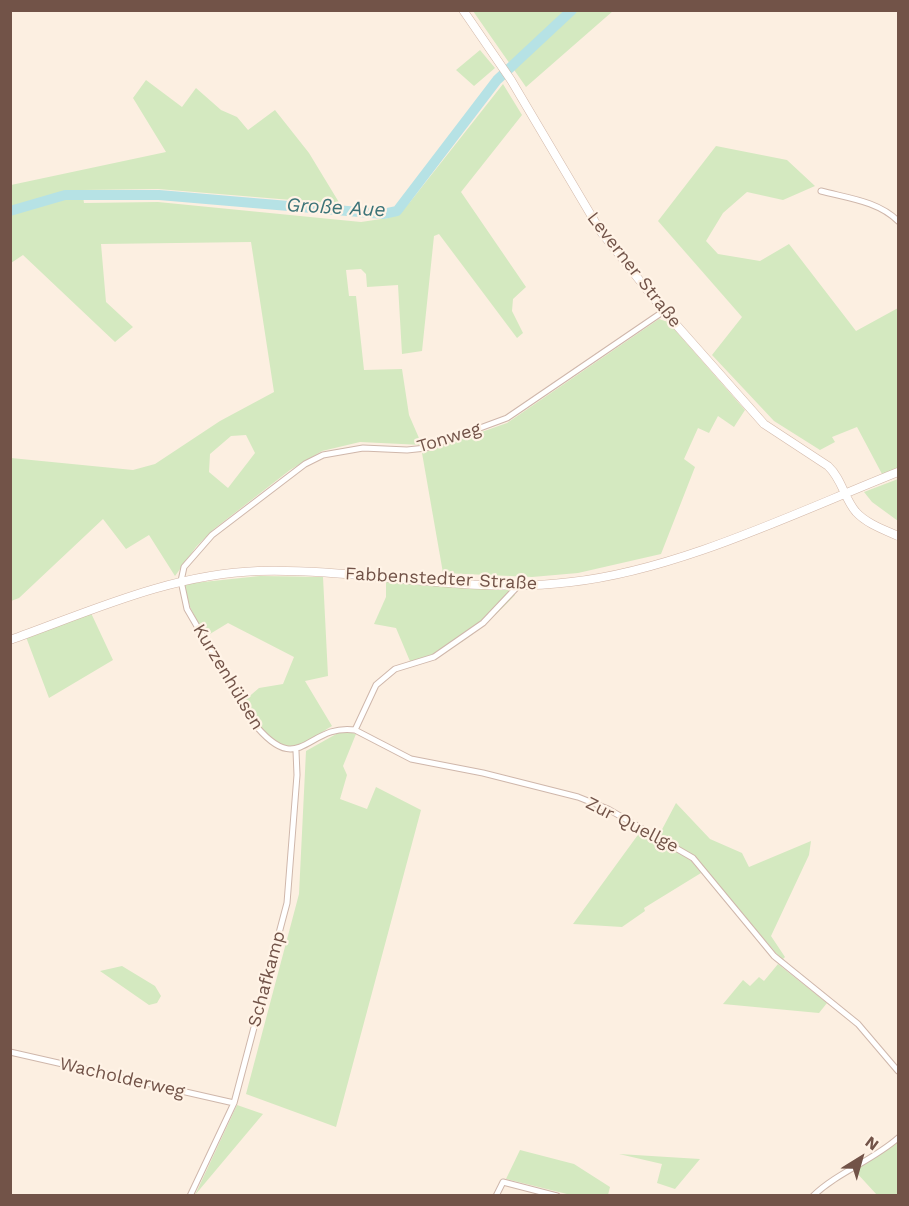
<!DOCTYPE html>
<meta charset="utf-8">
<style>
body{margin:0}
#map{position:relative;width:909px;height:1206px;overflow:hidden;background:#fcefe1;font-family:"Work Sans",sans-serif}
canvas{display:block}
.frame{position:absolute;inset:0;border:12px solid #725348;pointer-events:none}
.north{position:absolute;left:831px;top:1128px;width:60px;height:60px;-webkit-text-stroke:4px #fff3e6;paint-order:stroke;rotate:37deg;font-size:16px;font-weight:700;line-height:24px;text-align:center;color:#725348}
.north::after{content:'';display:block;margin:auto;width:21px;height:27px;background:#725348;clip-path:polygon(50% 0,100% 100%,50% 72%,0 100%)}
</style>
<div id="map">
<canvas width="909" height="1206"></canvas>
<div class="frame"></div>
<div class="north">N</div>
</div>
<script>
const context = document.querySelector('canvas').getContext('2d');
context.lineJoin = 'round';
function fillPath(path, color) {
  context.fillStyle = color;
  context.fill(path, 'evenodd');
}
function strokePath(path, color, width, dash) {
  context.strokeStyle = color;
  context.lineWidth = width;
  context.lineCap = dash ? 'butt' : 'round';
  context.setLineDash(dash || []);
  context.stroke(path);
}
function write(font, color, halo, rows, align = 'center') {
  context.font = font + ' "Work Sans",sans-serif';
  context.lineWidth = 4.5;
  context.setLineDash([]);
  context.textBaseline = 'middle';
  context.strokeStyle = halo;
  context.fillStyle = color;
  for (const [text, x, y, turn = 0] of rows) {
    context.save();
    context.translate(x, y);
    context.rotate((+turn || 0) * Math.PI / 180);
    context.textAlign = isNaN(turn) ? turn : align;
    if (halo) context.strokeText(text, 0, 0);
    context.fillText(text, 0, 0);
    context.restore();
  }
}
const green = new Path2D(`
 M473,11h140l-87,76z
 M480,50l15,18 -21,18 -18,-16z
 M146,80l36,27 14,-19 25,22 16,7 11,13 27,-20 34,43 31,51 -182,-15 -76,1 2,13 74,-1 203,20 27,-4 22,-16 93,-118 19,31 -61,77 65,95 -13,12 -1,12 11,22 -6,5 -78,-104 -5,2 -12,115 -20,3 -4,-69 -31,2 -1,-13 -5,-5 -15,1 3,26h7l8,74 38,-1 7,46 13,30 -62,-3 -38,9 -32,19 -76,59 -18,18 -21,29 -26,-41 -23,14 -23,-30 -84,79 -8,3v-143l122,12 22,-6 65,-43 54,-29 -23,-150 -150,2 5,58 27,25 -18,15 -92,-87 -12,8v-78l155,-33 -33,-54zM246,435l9,18 -27,35 -19,-16 1,-18 21,-18z
 M716,146l71,14 28,26 -32,14 -36,-8 -24,21 -17,28 12,13 42,7 29,-17 67,87 42,-23v160l-16,6 -25,-47 -25,10 3,5 -15,8 -46,-29 -62,-66 30,-38 -84,-96z
 M659,319l9,3 77,88 -11,17 -16,-11 -9,17 -11,-5 -14,31 11,8 -34,87 -83,19 -46,4 -89,-4 -21,-120 85,-30z
 M898,479v42l-26,-19 -8,-10z
 M260,576l63,1 5,99 -23,5 27,45c-11,6 -25,18 -38,21 -24,5 -40,-30 -49,-47l14,-12 24,-4 11,-27 -66,-34 -23,14 -15,-30 -6,-23z
 M386,580l125,8 4,7c-30,32 -60,57 -103,71l-16,-38 -22,-4 12,-27z
 M91,613l22,47 -64,38 -23,-61z
 M348,732l8,2 -13,32 4,9 -7,24 27,10 9,-22 45,23 -85,317 -90,-33 53,-200 7,-143 32,-18z
 M676,803l34,36 32,14 7,14 62,-26 -2,14 -38,81 14,21 -3,3 -88,-103 -36,-20z
 M640,832l49,26 12,15 -57,35 1,3 -23,16 -49,-3z
 M778,964l49,39 -8,10 -96,-9 20,-24 7,6 9,-9 5,4z
 M122,966l33,20 6,10 -4,7 -8,2 -49,-34z
 M237,1105l26,9 -68,81z
 M898,1140v55h-21l-22,-24z
 M520,1150l54,14 36,23 -2,8h-37l-65,-16z
 M619,1154l81,5 -25,30 -18,-6 5,-19z`);
const river = new Path2D(`
 M10,211l55,-16h94l224,19 14,-3 100,-131 75,-70`);
const street = new Path2D(`
 M821,191c26,7 57,10 77,30
 M518,586l-35,37 -49,34 -39,12 -19,16 -21,45c-49,-7 -55,52 -103,-9l-65,-112 -6,-28 3,-14 28,-32 93,-71 18,-9 40,-7 44,2 19,-2 81,-30 157,-107
 M355,730l56,29 72,14 95,24 30,12 85,49 81,98 84,68 40,47
 M10,1052l224,51
 M190,1196l44,-93 53,-200 10,-128 -1,-24
 M496,1196l7,-14 54,14
 M813,1196c25,-24 59,-35 85,-58`);
const secondary = new Path2D(`
 M463,10l48,70 90,152 63,79 100,113 64,42c14,13 16,32 28,46 11,12 29,18 42,24
 M10,640c81,-29 161,-66 248,-69 104,-3 210,24 313,11 108,-12 226,-70 327,-110`);
const streetNames = [
 ["Leverner Straße",634,270,52],
 ["Tonweg",449,438,-17],
 ["Fabbenstedter Straße",441,579,3],
 ["Kurzenhülsen",228,677,59],
 ["Zur Quellge",632,825,27],
 ["Schafkamp",267,979,-75],
 ["Wacholderweg",122,1078,13]
];
const waterNames = [
 ["Große Aue",336,208,3]
];
fillPath(green, '#d4e9c0');
strokePath(river, '#b6e2e5', 10);
strokePath(street, '#cfb7ab', 7);
strokePath(secondary, '#d2b7a8', 9);
strokePath(street, '#fff', 5);
strokePath(secondary, '#fff', 8);
write('18px', '#725348', '#fff3e6', streetNames);
write('italic 20px', '#3c7378', '#fff3e6', waterNames);
</script>
